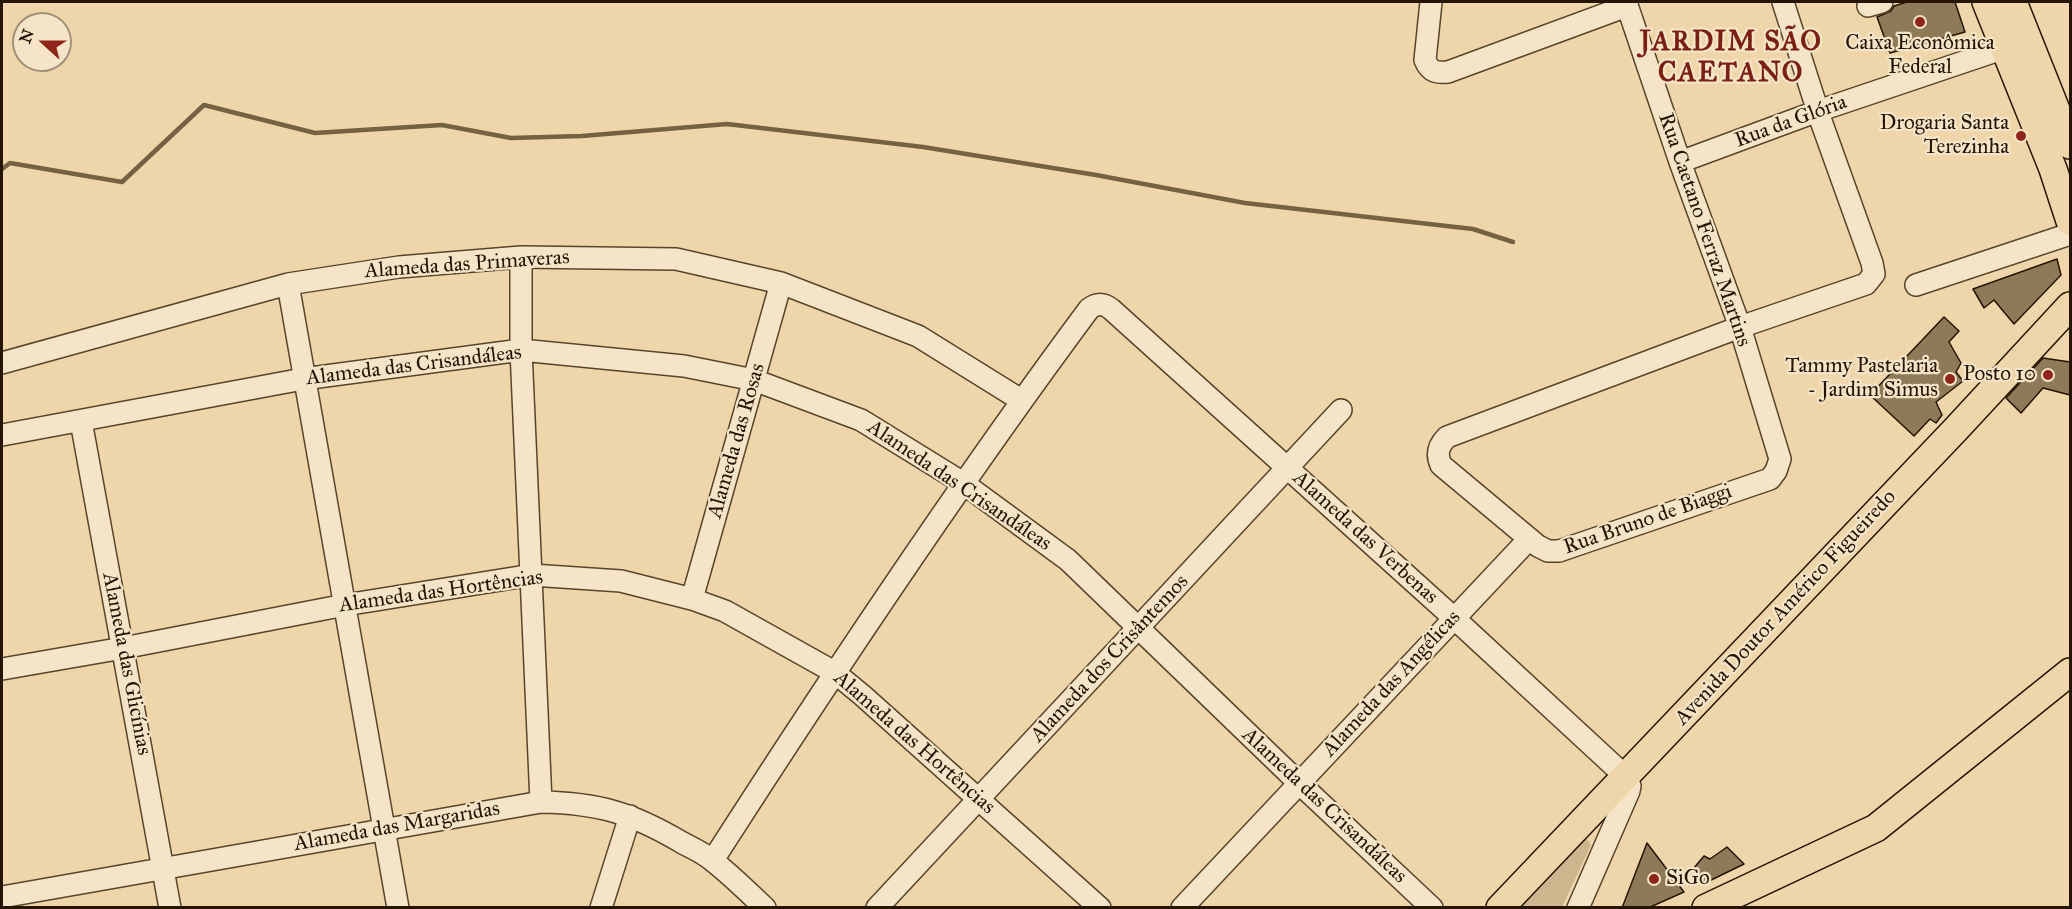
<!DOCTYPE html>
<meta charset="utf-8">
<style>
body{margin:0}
#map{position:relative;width:2072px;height:909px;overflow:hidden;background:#efd6aa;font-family:"IM FELL Great Primer",serif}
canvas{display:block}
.frame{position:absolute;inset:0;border:3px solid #251400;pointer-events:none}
.north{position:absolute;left:12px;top:12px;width:60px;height:60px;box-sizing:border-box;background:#f5e4c8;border:2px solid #a29178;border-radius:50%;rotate:291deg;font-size:16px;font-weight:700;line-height:24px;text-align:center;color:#251400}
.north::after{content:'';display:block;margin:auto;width:21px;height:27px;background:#8f2418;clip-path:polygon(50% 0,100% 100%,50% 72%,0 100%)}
</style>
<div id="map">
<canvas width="2072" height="909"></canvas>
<div class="frame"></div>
<div class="north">N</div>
</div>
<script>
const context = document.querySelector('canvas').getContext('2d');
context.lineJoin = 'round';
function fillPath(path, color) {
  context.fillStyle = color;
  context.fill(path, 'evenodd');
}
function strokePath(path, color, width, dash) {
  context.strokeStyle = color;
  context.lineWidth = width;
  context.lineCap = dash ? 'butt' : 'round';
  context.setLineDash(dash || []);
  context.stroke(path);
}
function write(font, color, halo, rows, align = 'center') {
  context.font = font + ' "IM FELL Great Primer",serif';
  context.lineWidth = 4.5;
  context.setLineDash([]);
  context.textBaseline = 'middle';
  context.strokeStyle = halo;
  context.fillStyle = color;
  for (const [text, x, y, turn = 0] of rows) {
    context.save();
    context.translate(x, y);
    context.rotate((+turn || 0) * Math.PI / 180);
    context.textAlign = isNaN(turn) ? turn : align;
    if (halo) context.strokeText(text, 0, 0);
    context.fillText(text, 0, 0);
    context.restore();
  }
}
const green = new Path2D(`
 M1587,839l4,6 -29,62 -43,1 63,-68z`);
const stream = new Path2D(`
 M2,169l8,-6 112,19 82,-77 111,28 127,-8 69,13 71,-2 145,-12 196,23 173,28 149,28 228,26 40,13`);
const building = new Path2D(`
 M1907,2h48l10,30 -75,21 -13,-36 14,-6 3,-5z
 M2057,259l4,16 -47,49 -20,-24 -10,8 -11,-19z
 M1944,317l15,14 -10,11 12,21 -5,9 7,9 -27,21 6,13 -6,8 -6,-4 -16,17 -44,-41z
 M2043,358l27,4v33l-27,-7 -22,25 -15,-15z
 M1647,843l37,49 -36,16h-26z
 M1727,847l17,17 -39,19 -12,-14 11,-13 6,3z`);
const minor = new Path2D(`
 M1431,2l-6,58c5,12 11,13 23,12l179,-66
 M1626,2l54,160 60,165 40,132 -4,12 -6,8 -211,72h-11l-10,-5 -97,-81c-5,-11 -3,-19 6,-28l293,-110 126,-43 8,-10 -2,-11 -51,-142 -38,-119
 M1868,6l14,-4
 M1680,162l138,-51 187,-63
 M521,257v93l20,452
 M288,284l110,624
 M1916,285l154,-51
 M2,363l286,-79 111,-17 122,-10 155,2 105,24 137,53 103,64
 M81,421l89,487
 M2,435l301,-56 218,-29 163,16 70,14 107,40 102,63 105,77 231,223 133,125
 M692,599l89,-316
 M2,669l121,-21 222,-43 187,-30 89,6 71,18 33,12 109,61 28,23 238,213
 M713,860c120,-187 243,-372 376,-551 8,-6 14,-6 22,0l344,310 171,158 4,9 -1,5 -51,117
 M2,897l539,-95c57,1 91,11 140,40 11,6 23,11 32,19 18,14 35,31 52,47
 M601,908l29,-92
 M877,908l464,-498
 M1182,908l347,-369`);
const major = new Path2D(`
 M1986,2l67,167 17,52
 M2013,2l57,143
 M1500,908l457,-480 113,-122
 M1706,908l170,-80 194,-156`);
const markers = [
 [1920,22,6,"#8f2418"],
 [2021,136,6,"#8f2418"],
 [2048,375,6,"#8f2418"],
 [1950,379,6,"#8f2418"],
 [1654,879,6,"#8f2418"]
];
const poiNames = [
 ["Caixa Econômica",1920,44,"center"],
 ["Federal",1920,68,"center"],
 ["Drogaria Santa",2009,124],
 ["Terezinha",2009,148],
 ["Tammy Pastelaria",1938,367],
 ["- Jardim Simus",1938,391],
 ["Posto 10",2036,375],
 ["SiGo",1666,879,"left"]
];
const streetNames = [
 ["Rua da Glória",1791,122,-20],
 ["Rua Caetano Ferraz Martins",1704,230,71],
 ["Alameda das Primaveras",467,265,-4],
 ["Alameda das Crisandáleas",414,366,-7],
 ["Alameda das Rosas",737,441,-74],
 ["Alameda das Crisandáleas",959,486,34],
 ["Rua Bruno de Biaggi",1648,520,-19],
 ["Alameda das Verbenas",1365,538,42],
 ["Alameda das Hortências",441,592,-8],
 ["Avenida Doutor Américo Figueiredo",1786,608,-47],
 ["Alameda dos Crisântemos",1110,659,-47],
 ["Alameda das Glicínias",126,664,79],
 ["Alameda das Angélicas",1392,684,-47],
 ["Alameda das Hortências",914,743,41],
 ["Alameda das Crisandáleas",1324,806,43],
 ["Alameda das Margaridas",397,827,-10]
];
const districtNames = [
 ["JARDIM SÃO",1731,43],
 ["CAETANO",1731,74]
];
fillPath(green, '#cdb58d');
strokePath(stream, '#756143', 4.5);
fillPath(building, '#8e7958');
strokePath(building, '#251400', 1.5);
strokePath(minor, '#58442a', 24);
strokePath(major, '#251400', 30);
strokePath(minor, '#f5e4c8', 21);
strokePath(major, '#efd6aa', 27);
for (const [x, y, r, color] of markers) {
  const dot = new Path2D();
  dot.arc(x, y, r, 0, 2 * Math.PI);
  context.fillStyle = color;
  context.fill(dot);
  strokePath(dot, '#f5e4c8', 2);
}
write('21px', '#251400', '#f5e4c8', poiNames, 'right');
write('21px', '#251400', '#f5e4c8', streetNames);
context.letterSpacing = '1.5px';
write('bold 27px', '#7a1f14', '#f5e4c8', districtNames);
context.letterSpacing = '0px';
</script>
